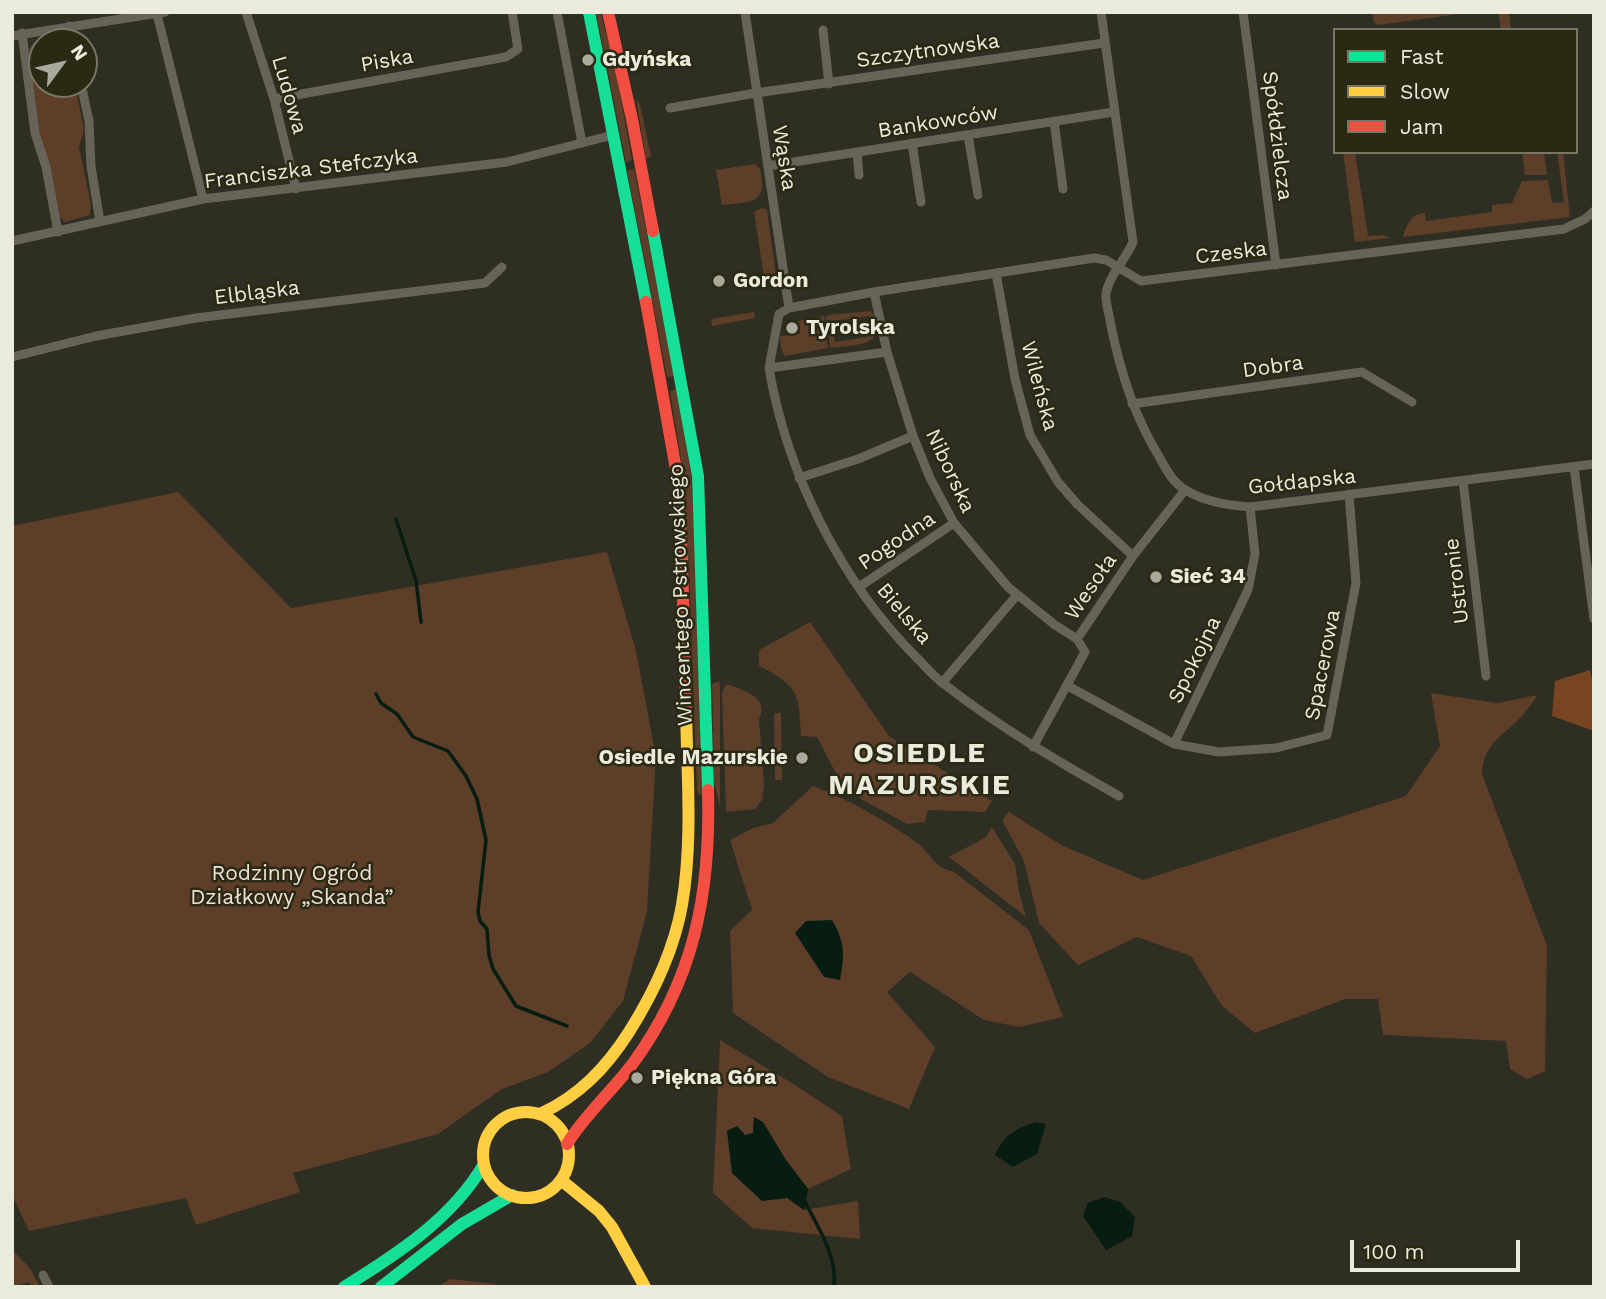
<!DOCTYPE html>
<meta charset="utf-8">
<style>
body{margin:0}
#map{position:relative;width:1606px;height:1299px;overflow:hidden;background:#2f2e22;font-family:"Work Sans",sans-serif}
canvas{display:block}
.frame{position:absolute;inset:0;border:14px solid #ebebdd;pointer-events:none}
.legend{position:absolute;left:1333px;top:28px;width:245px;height:126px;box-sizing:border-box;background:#2a2913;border:2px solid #777764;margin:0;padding:9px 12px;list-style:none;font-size:21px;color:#ebebdd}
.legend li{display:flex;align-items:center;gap:14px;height:35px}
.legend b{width:35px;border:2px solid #777764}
.north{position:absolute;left:28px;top:28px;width:70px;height:70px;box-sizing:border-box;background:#2a2913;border:2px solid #777764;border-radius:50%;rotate:57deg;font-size:19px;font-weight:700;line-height:28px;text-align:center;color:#ebebdd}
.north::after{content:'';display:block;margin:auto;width:24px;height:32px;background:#a9a99c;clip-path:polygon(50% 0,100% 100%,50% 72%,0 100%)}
.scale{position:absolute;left:1350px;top:1240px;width:170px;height:32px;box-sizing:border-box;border:4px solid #ebebdd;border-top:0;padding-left:9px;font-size:21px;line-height:24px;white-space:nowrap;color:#ebebdd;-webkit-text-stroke:5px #2a2913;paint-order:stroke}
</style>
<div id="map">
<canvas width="1606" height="1299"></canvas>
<div class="frame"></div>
<ul class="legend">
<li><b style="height:9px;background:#16e098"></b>Fast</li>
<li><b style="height:9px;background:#ffcf43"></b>Slow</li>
<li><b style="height:9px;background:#f24e42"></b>Jam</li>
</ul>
<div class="north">N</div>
<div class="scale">100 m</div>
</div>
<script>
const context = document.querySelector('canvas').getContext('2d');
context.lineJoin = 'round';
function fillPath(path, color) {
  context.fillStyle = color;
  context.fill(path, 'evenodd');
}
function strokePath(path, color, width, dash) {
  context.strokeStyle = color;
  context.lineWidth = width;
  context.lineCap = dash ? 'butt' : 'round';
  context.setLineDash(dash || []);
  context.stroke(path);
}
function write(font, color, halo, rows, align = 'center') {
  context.font = font + ' "Work Sans",sans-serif';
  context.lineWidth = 5;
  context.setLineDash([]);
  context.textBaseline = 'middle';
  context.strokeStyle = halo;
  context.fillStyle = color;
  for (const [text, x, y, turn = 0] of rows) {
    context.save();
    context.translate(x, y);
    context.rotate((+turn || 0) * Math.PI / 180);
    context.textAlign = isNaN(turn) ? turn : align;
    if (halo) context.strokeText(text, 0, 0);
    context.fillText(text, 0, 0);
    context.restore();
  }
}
const green = new Path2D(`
 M596,12h4l14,49 18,99 -6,3z
 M1372,12h102l-96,13 -4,-3z
 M1498,12h11l2,18h-10z
 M59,37l8,5h-25v42h33l9,46 -5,17 12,58 -1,10 -25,7 -6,-6 -23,-95 -8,-66c3,-18 15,-17 31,-18z
 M636,99l4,5 11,52 -5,3z
 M1343,152h12l13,84 15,-1 7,3 -35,4z
 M1522,152h22l3,23h-22z
 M1557,152h6l7,65 -167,20c4,-12 7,-23 22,-24l1,8 66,-9v-7l20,-2 10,-22 26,-1 4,23 12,-1z
 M755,164c6,5 6,7 7,15 3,27 -19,23 -40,26l-6,-35z
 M634,169l41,207 -8,1 -40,-207z
 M762,208l5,2 9,66 -12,1 -10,-65z
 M871,311c21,36 -17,34 -41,37l-3,-26 5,1 3,19 37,-6 -3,-20 -36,5 -7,-1v-3l3,-2z
 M754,312l1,6 -43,8 -1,-7z
 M824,316l4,32 -43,8 -4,-7 -1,-13 20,-2 -2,-13z
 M677,389l14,85 3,51 8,270 -4,-1 -1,-4 -8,-223 -8,-107 -11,-69z
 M178,492l113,116 316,-56 29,99 20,106 -9,154 -24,90 -33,42 -42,29 -46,17 -64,45 -145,39 7,19 -104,33 -10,-27 -157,33 -17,-36v-669z
 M810,622l79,114 103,65 -7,11 -57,-2 -3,12 -18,2 -44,-24 -21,-15 -25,-48 -16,-1c-2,-42 -2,-50 -42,-70v-16z
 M719,681l1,4v122l-6,-26 -2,-97z
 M726,684c15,5 45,13 33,35l5,66 -2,15 -7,9 -29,3 -4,-119z
 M1431,693l66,10 41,-8c-6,7 -10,15 -17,22 -18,19 -38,27 -39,57l65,172 -2,125 -18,8 -17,-10 -4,-28 -123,-6 -5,-36h-33l-90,34 -33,-27 -31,-50 -54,-19 -59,28 -39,-42 -15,-62 -22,-41 7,-8 52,33 82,35 263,-84 34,-50z
 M774,713h7l1,67h-7z
 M813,786c35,13 72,34 103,56 15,11 18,26 38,30l75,58 34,87 -44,10 -35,-7 -74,-48 -23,20 48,55 -26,62 -81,-32 -95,-64 -3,-82 22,-21 -22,-70 23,-12 20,-5z
 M992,827l23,37 4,28 7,25 -77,-60 37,-20z
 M720,1040l75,45 47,31 9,53 -43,20 -54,-71 -1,15 -8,2 17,65 25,-3 17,13 54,-9 2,38 -108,-11 -39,-35z
 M12,1250l18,18 10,19h-8l-3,-5 -17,5z
 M450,1279l46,5v3h-59z`);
const forest = new Path2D(`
 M1590,670l4,20v41l-42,-15 3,-35z`);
const water = new Path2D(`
 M832,920c13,22 13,35 8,60l-16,-3 -29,-44 11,-12z
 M754,1117l9,5 23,38 22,29 -4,21 -17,-12 -25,3 -30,-28 -5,-42 10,-5 8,9 8,-2z
 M1035,1122l11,2 -9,30 -24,13 -18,-12c10,-21 19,-25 40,-33z
 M1104,1197l16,5 15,15 -3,19 -26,14 -23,-34 5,-13z`);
const stream = new Path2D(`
 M396,519l20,62 5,41
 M376,694l5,9 16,11 16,23 35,14 18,25 11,23 9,41 -8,72 2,9 7,8 2,26 4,14 23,37 51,20
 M805,1202c13,25 33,56 29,85`);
const street = new Path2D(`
 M246,12l28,87 22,90
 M557,12l25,131
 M745,12l44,296
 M1101,12l32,230c-7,17 -24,33 -27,52 -1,9 4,22 5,32 10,48 24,92 50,134 6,11 12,22 23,29 20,13 44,16 66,18l344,-43
 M1243,12l33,253
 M157,14l46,185
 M69,26l3,16
 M823,30l6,54
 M22,33l13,100 11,34 12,65
 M12,36l153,-24
 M81,84l8,37 2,45 9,56
 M274,99l232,-42 12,-8 -6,-37
 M670,108l86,-15 348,-50
 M1054,121l9,68
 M968,135l10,60
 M912,143l9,59
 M857,153l2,22
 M768,166l346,-54
 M12,241l191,-42 304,-37 106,-27
 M996,273l19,106 15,56 28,47 19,22 56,52
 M874,292l13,60 -118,16 10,-54 10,-6 85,-16 220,-34 12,2 35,21 423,-52 21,-10 9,-8
 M887,352l26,84 17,42 24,45 54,64 47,38 22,14
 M12,357l84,-21 100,-18 289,-35 17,-16
 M769,368c18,106 72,214 148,290 9,9 17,19 27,26 55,43 115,78 175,112
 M1132,404l230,-32 50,30
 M1574,467l20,152
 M799,478l59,-19 55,-23
 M1463,481l23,195
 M859,587l95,-64
 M942,683l75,-88
 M1068,686l106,58 45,8 57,-4 51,-13 29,-152 -7,-89
 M1174,744l74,-154 7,-36 -5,-47
 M1033,747l52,-95 -8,-13 56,-83 52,-66
 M43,1275l6,12`);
const fast = new Path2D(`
 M589,12l57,290
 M653,231l45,245 10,314
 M344,1287c52,-32 109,-69 140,-123
 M381,1287l81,-63 50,-29`);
const slow = new Path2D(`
 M483 1155a43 43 0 1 1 86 0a43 43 0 1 1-86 0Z
 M540,1114c39,-18 66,-46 89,-82 24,-38 45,-82 53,-127 11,-65 5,-132 4,-197
 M561,1180l38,31 13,16 33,60`);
const jam = new Path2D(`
 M608,12l24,107 21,112
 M646,302l31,173 5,84 4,149
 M567,1144c18,-29 43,-51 64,-78 63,-85 80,-172 77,-276`);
const markers = [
 [588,60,7,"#a9a99c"],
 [719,281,7,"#a9a99c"],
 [792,328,7,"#a9a99c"],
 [1156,577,7,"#a9a99c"],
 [802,758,7,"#a9a99c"],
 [637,1078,7,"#a9a99c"]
];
const streetNames = [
 ["Szczytnowska",928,51,-8],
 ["Piska",387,61,-10],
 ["Ludowa",289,95,74],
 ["Bankowców",938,122,-9],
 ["Spółdzielcza",1277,136,83],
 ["Wąska",784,158,81],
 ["Franciszka Stefczyka",311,169,-7],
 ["Czeska",1231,253,-7],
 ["Elbląska",257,293,-7],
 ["Dobra",1273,367,-8],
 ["Wileńska",1039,386,75],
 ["Niborska",950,471,65],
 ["Gołdapska",1302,482,-6],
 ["Pogodna",897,541,-34],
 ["Ustronie",1457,581,-97],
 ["Wesoła",1091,587,-56],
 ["Wincentego Pstrowskiego",681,595,-92],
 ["Bielska",904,614,50],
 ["Spokojna",1195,660,-64],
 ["Spacerowa",1323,665,-79]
];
const poiNames = [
 ["Gdyńska",602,60],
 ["Gordon",733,281],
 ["Tyrolska",806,328],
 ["Sieć 34",1170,577],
 ["Osiedle Mazurskie",788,758,"right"],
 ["Piękna Góra",651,1078]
];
const parkNames = [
 ["Rodzinny Ogród",292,874],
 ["Działkowy „Skanda”",292,898]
];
const districtNames = [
 ["OSIEDLE",920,754],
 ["MAZURSKIE",920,786]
];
fillPath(green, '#5c3e29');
fillPath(forest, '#784522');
fillPath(water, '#071d12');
strokePath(stream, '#071d12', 3.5);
strokePath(street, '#676359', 9);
strokePath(fast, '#16e098', 12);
strokePath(slow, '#ffcf43', 12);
strokePath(jam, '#f24e42', 12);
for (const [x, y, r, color] of markers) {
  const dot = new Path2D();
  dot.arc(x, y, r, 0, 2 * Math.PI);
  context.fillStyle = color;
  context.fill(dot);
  strokePath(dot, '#2a2913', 2.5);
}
write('21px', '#ebebdd', '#2a2913', streetNames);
write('bold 21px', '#ebebdd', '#2a2913', poiNames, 'left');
write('21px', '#f2e0d5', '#2a2913', parkNames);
context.letterSpacing = '2px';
write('bold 28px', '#ebebdd', '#2a2913', districtNames);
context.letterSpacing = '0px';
</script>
